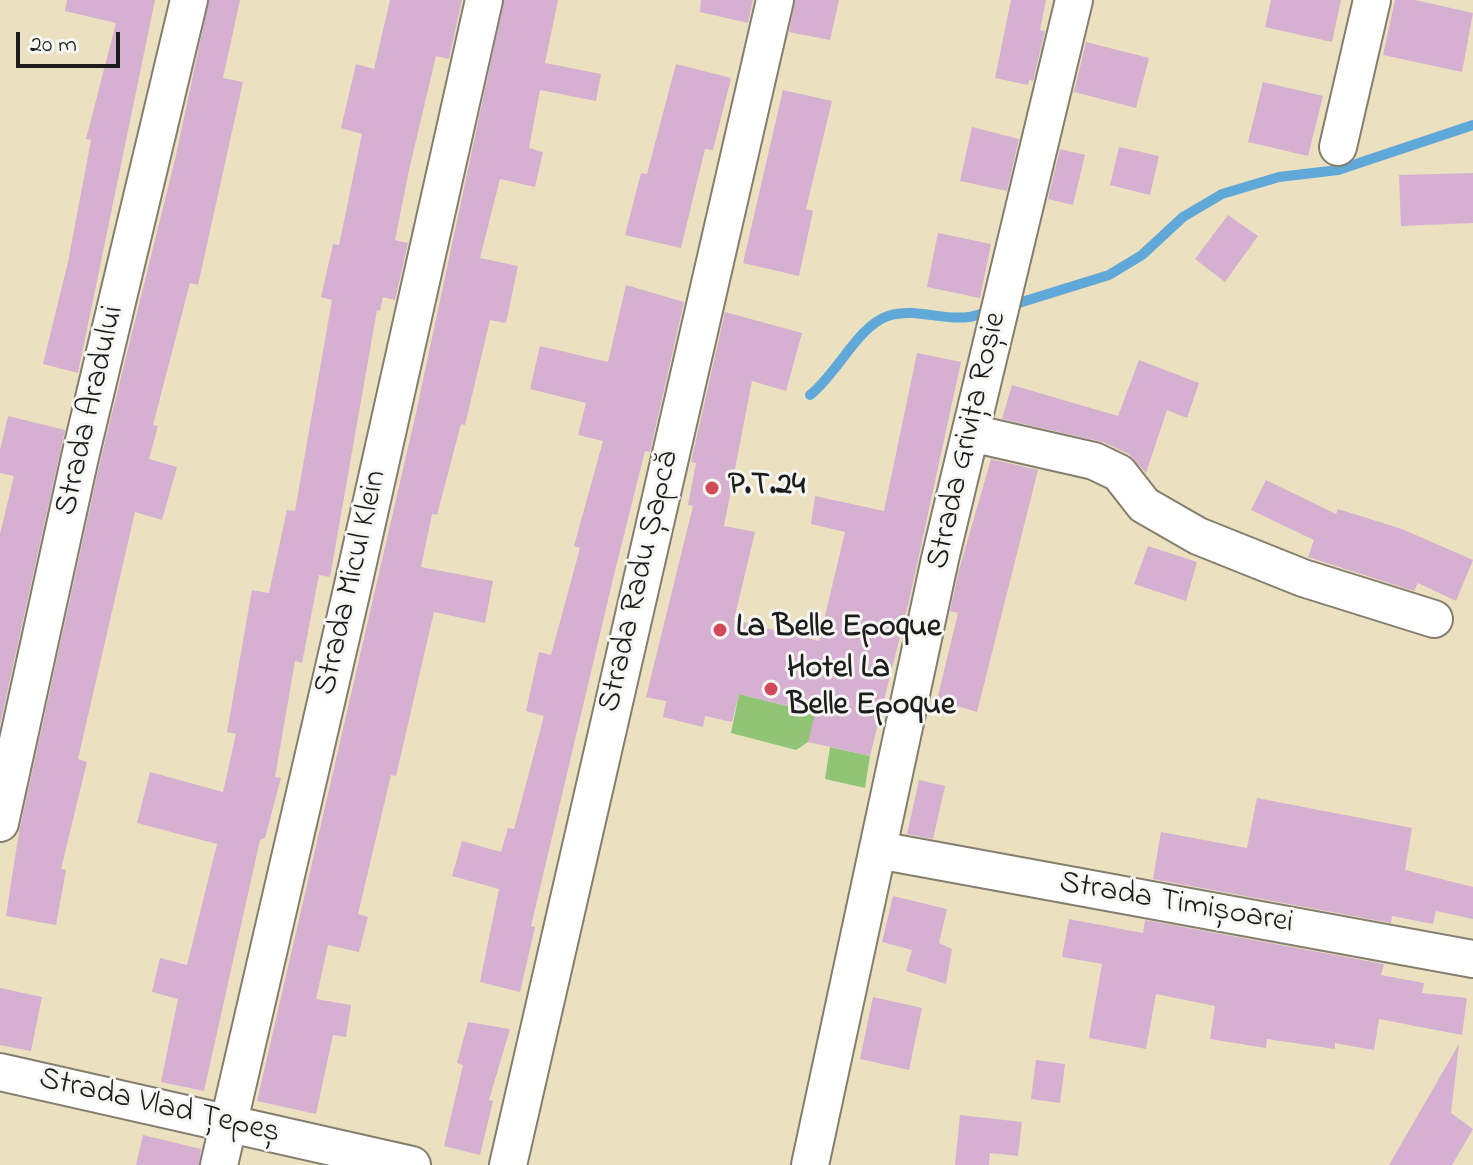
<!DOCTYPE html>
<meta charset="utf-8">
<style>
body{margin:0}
#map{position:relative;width:1473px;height:1165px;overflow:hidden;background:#ebe1c0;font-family:"Indie Flower",sans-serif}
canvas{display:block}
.scale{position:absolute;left:16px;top:32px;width:104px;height:36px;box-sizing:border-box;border:4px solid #1c1c1c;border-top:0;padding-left:10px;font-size:24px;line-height:28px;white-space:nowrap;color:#1c1c1c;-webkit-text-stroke:6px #f6f6f2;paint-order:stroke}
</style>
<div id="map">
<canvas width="1473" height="1165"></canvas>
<div class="scale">20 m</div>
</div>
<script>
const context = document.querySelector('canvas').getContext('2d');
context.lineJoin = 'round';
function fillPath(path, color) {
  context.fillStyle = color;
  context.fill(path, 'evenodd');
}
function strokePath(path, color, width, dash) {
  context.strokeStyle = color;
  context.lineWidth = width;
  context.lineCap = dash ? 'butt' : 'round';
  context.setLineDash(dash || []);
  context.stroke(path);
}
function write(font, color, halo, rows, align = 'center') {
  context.font = font + ' "Indie Flower",sans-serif';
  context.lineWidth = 6;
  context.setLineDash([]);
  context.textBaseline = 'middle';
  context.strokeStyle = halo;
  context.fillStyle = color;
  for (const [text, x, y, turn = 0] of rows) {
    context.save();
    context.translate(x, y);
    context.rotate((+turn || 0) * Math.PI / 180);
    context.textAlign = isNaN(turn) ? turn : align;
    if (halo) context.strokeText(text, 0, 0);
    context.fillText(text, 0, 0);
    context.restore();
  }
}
const green = new Path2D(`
 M739,694l76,19 2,23 -21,14 -65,-17z
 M830,747l40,9 -5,32 -40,-9z`);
const stream = new Path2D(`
 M1009,306l100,-31 33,-20 41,-38 39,-23 57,-17 59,-7 135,-45
 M810,395c26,-20 49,-70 78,-79 27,-9 55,5 81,1 8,-1 16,-5 24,-7`);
const building = new Path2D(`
 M67,0h88l-77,373 -35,-9 25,-102 23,-122 -5,-1 30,-116 -51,-12z
 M209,0h31l-17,78 20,4 -45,203 -8,-2 -37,142 5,1 -9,33 28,8 -15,53 -27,-8 -57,247 9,3 -26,107 5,1 -10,55 -50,-9 13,-84 81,-370 76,-307z
 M390,0h72l-13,59 -13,-3 -27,114 -14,70 13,3 -13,57 -12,-3 -3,14 -3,-1 -47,267 -11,-2 -17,88 -7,-2 -20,116 6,1 -16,60 -5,2 -56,251 -43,-9 17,-83 -26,-7 8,-34 27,7 30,-121 -80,-21 13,-51 73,20 13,-58 -9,-2 25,-142 17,3 18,-83 8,1 37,-211 -11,-3 12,-53 6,1 23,-111 -21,-6 15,-64 18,5z
 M504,0h54l-13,63 56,11 -5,27 -56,-11 -11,58 14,4 -8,35 -35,-8 -20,79 38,8 -12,57 -16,-3 -25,105 -4,-1 -24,91 -5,-1 -11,53 72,14 -8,42 -51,-11 -38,164 -5,-1 -33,139 10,3 -9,35 -31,-7 -12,54 35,6 -5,32 -13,-2 -17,79 -59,-13 159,-688z
 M701,0h52l-5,23 -48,-11z
 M795,0h44l-9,40 -41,-8z
 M1011,0h35l-6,30 5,1 -12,50 -4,-1 -1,5 -33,-7z
 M1271,0h70l-9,42 -67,-15z
 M1395,0h20l58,13 -11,59 -79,-17z
 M1086,42l63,16 -13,50 -62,-16z
 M676,64l55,14 -18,72 -8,-1 -24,99 -56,-13 16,-62 6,1z
 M1263,82l60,14 -15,60 -60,-14z
 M783,90l49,11 -26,108 7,2 -14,65 -56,-13z
 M972,127l47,12 -12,52 -47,-10z
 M1119,147l40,9 -9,39 -40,-10z
 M1060,149l25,6 -12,50 -25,-6z
 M1473,173v50l-72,3 -2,-51z
 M1228,215l30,21 -33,46 -30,-23z
 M938,233l53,11 -11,54 -53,-11z
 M626,285l58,17 -34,150 -5,-1 -32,128 -82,347 4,1 -15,65 -40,-10 19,-93 -47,-13 10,-35 39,11 7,-24 6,1 30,-113 -18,-5 13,-59 12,3 29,-107 -6,-2 29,-105 -25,-6 8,-32 -56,-14 10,-43 68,16z
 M725,312l77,21 -16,58 -34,-10 -28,145 31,6 -21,88 85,21 26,-109 -34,-8 4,-28 69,15 33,-158 44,9 -52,239 -39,155 -62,-14 7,-29 -76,-19 -7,28 -27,-6 -2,11 -40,-10 3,-16 -20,-4 47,-191 -5,-1 8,-42 -5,-1z
 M1139,360l60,23 -12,35 -20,-8 -21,63 -17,-19 -26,-12 -101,-23 10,-34 106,31z
 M8,416l57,14 -65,295v-191l14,-58 -14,-3v-23z
 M991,459l47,11 -61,242 -40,-12 21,-87 -8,-2 9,-41z
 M1266,480l70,34 2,-5 64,20 71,31 -17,41 -38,-18 -4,8 -106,-34 6,-17 -63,-30z
 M1148,546l49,16 -11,39 -52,-17z
 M919,780l26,6 -12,53 -26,-5z
 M1257,798l155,30 -7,42 68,17v32l-37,-8 -3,13 -41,-8 -1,7 -238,-44 8,-47 86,16z
 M893,896l54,13 -8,34 13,6 -6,35 -40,-13 6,-21 -30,-8z
 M1069,919l74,14 2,-13 239,44 -3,11 43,8 -2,10 45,5 -5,37 -83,-16 -5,31 -39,-7v6l-68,-10 -1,9 -56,-9 5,-33 -59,-12 -10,55 -57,-11 13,-74 -40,-7z
 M0,988l42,9 -11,54 -31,-6z
 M873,997l49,11 -13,62 -49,-11z
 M468,1022l42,7 -21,71 4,1 -13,54 -36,-9 19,-81 -6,-2z
 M1459,1044l-8,69 22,16 -21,36h-63z
 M1036,1060l29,4 -5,39 -29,-4z
 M960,1115l62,7 -4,34 -28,-3 -1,12h-34z
 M143,1135l58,14 -2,16h-63z`);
const minor = new Path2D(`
 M1338,147l34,-147
 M971,433l123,28 25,12 25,32 54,31 105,42 131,41
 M0,823l80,-366 109,-457
 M878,850l595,109
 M0,1072l412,93
 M219,1165l132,-571 133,-594
 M508,1165l267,-1165
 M810,1165l130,-606 134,-559`);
const markers = [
 [712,488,8,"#d1495b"],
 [720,630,8,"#d1495b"],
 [771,689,8,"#d1495b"]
];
const streetNames = [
 ["Strada Aradului",92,411,-77],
 ["Strada Grivița Roșie",969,441,-77],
 ["Strada Radu Șapcă",641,582,-77],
 ["Strada Micul Klein",353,583,-77],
 ["Strada Timișoarei",1176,905,10],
 ["Strada Vlad Țepeș",159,1108,13]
];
const poiNames = [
 ["P.T.24",728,488],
 ["La Belle Epoque",736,630],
 ["Hotel La",787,671],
 ["Belle Epoque",787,708]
];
fillPath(green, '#91c576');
strokePath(stream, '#60a8d7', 10);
fillPath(building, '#d6b0d1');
strokePath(minor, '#847e6e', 40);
strokePath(minor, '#fff', 36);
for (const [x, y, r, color] of markers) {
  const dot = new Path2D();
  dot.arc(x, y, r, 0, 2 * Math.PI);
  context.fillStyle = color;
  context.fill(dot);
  strokePath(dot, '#f6f6f2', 3);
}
write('32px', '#1c1c1c', '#f6f6f2', streetNames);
write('bold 32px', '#1c1c1c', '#f6f6f2', poiNames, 'left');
</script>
